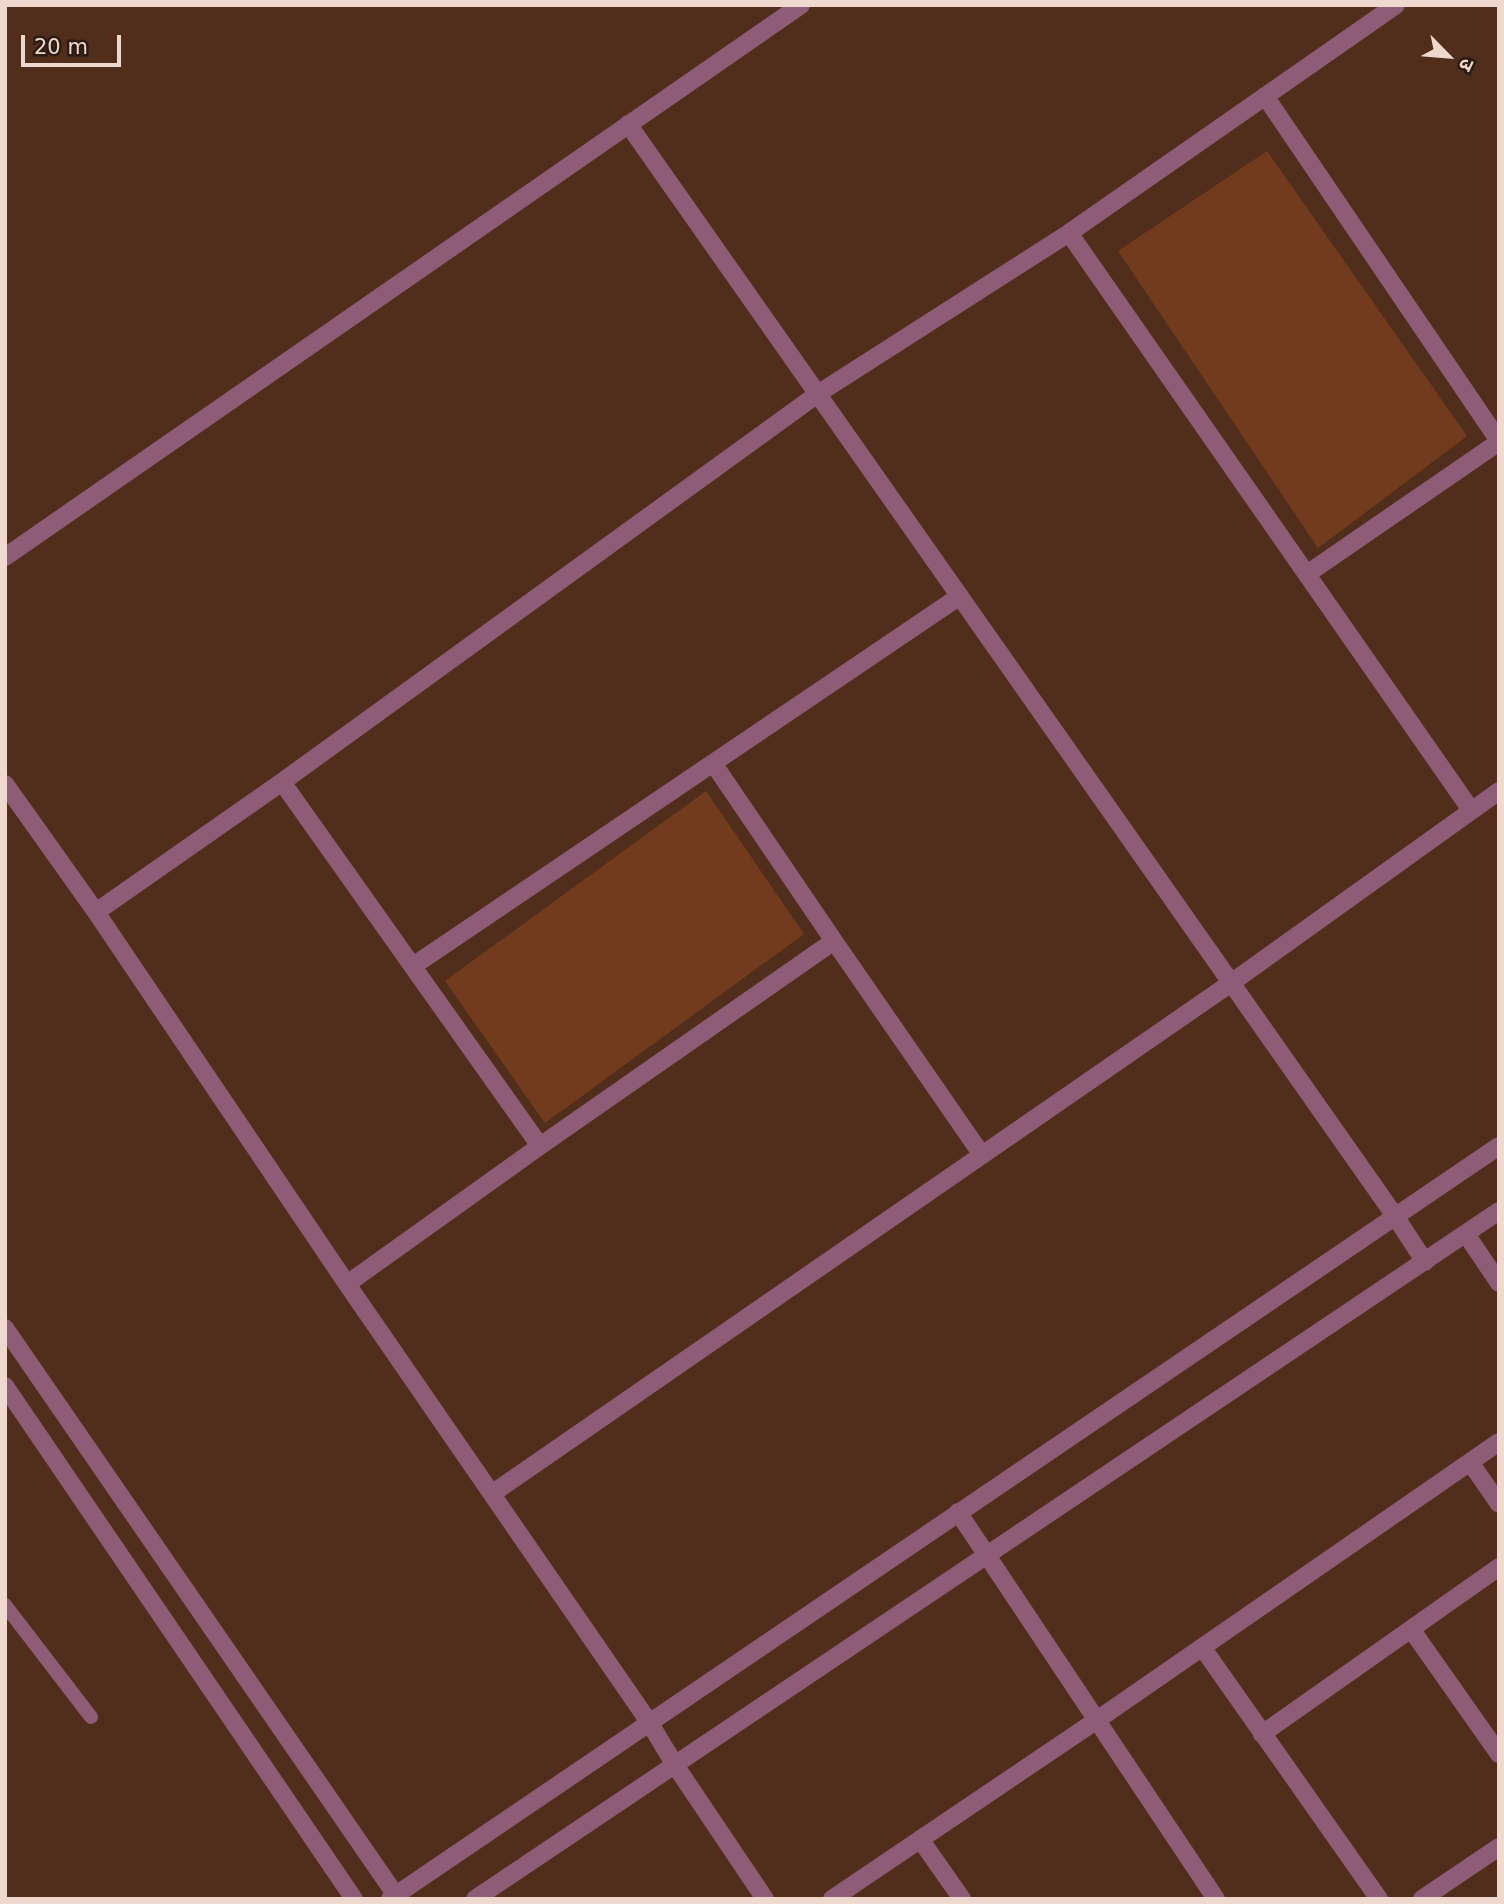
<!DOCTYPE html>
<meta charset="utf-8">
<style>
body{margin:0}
#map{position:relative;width:1504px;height:1904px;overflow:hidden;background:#512e1c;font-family:"DejaVu Sans","Noto Sans Devanagari",sans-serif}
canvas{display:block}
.frame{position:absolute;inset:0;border:7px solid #efd8cd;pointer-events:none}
.north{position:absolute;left:1413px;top:21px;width:70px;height:70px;-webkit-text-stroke:5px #2b1b13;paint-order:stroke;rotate:115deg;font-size:19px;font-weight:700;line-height:28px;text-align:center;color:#efd8cd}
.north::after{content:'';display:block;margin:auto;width:24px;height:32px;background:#efd8cd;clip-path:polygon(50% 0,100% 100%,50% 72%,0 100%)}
.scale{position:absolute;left:21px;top:35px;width:100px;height:32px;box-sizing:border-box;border:4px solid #efd8cd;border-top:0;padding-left:9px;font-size:21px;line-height:24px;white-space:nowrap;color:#efd8cd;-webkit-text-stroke:5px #2b1b13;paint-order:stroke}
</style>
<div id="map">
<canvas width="1504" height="1904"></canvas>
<div class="frame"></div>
<div class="north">उ</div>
<div class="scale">20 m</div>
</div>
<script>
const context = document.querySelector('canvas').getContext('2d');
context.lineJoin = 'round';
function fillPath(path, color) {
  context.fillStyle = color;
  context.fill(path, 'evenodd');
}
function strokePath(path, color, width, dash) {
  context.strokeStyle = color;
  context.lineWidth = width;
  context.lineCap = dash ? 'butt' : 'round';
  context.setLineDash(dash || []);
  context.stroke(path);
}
const green = new Path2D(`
 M1267,151l200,285 -149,112 -200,-297z
 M706,791l98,143 -259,189 -100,-142z`);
const lane = new Path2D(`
 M5,1605l86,112`);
const street = new Path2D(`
 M1265,96l234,345
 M628,124c258,362 511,728 767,1092l30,46
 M1069,233l402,577
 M5,557l796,-552
 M1307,574l192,-132
 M282,782l258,364
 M5,784l91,128 251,372 302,438 26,43 90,134
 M96,912l186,-130 537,-389 250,-160 327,-228
 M834,941l148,214
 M413,966l547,-370
 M1466,1234l33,49
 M347,1284l193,-138 294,-205 -121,-178
 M5,1328l390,566v5
 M5,1386l349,513
 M1470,1462l29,42
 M493,1493l738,-510 268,-192
 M958,1512l258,387
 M1411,1629l88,125
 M1202,1647l177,252
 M1262,1734l237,-167
 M920,1839l42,60
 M390,1899l1109,-753
 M475,1899l1024,-688
 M832,1899l265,-179 402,-278
 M1422,1899l77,-52`);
fillPath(green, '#733b1d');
strokePath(lane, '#8f5c77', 14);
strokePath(street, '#8f5c77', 18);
</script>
